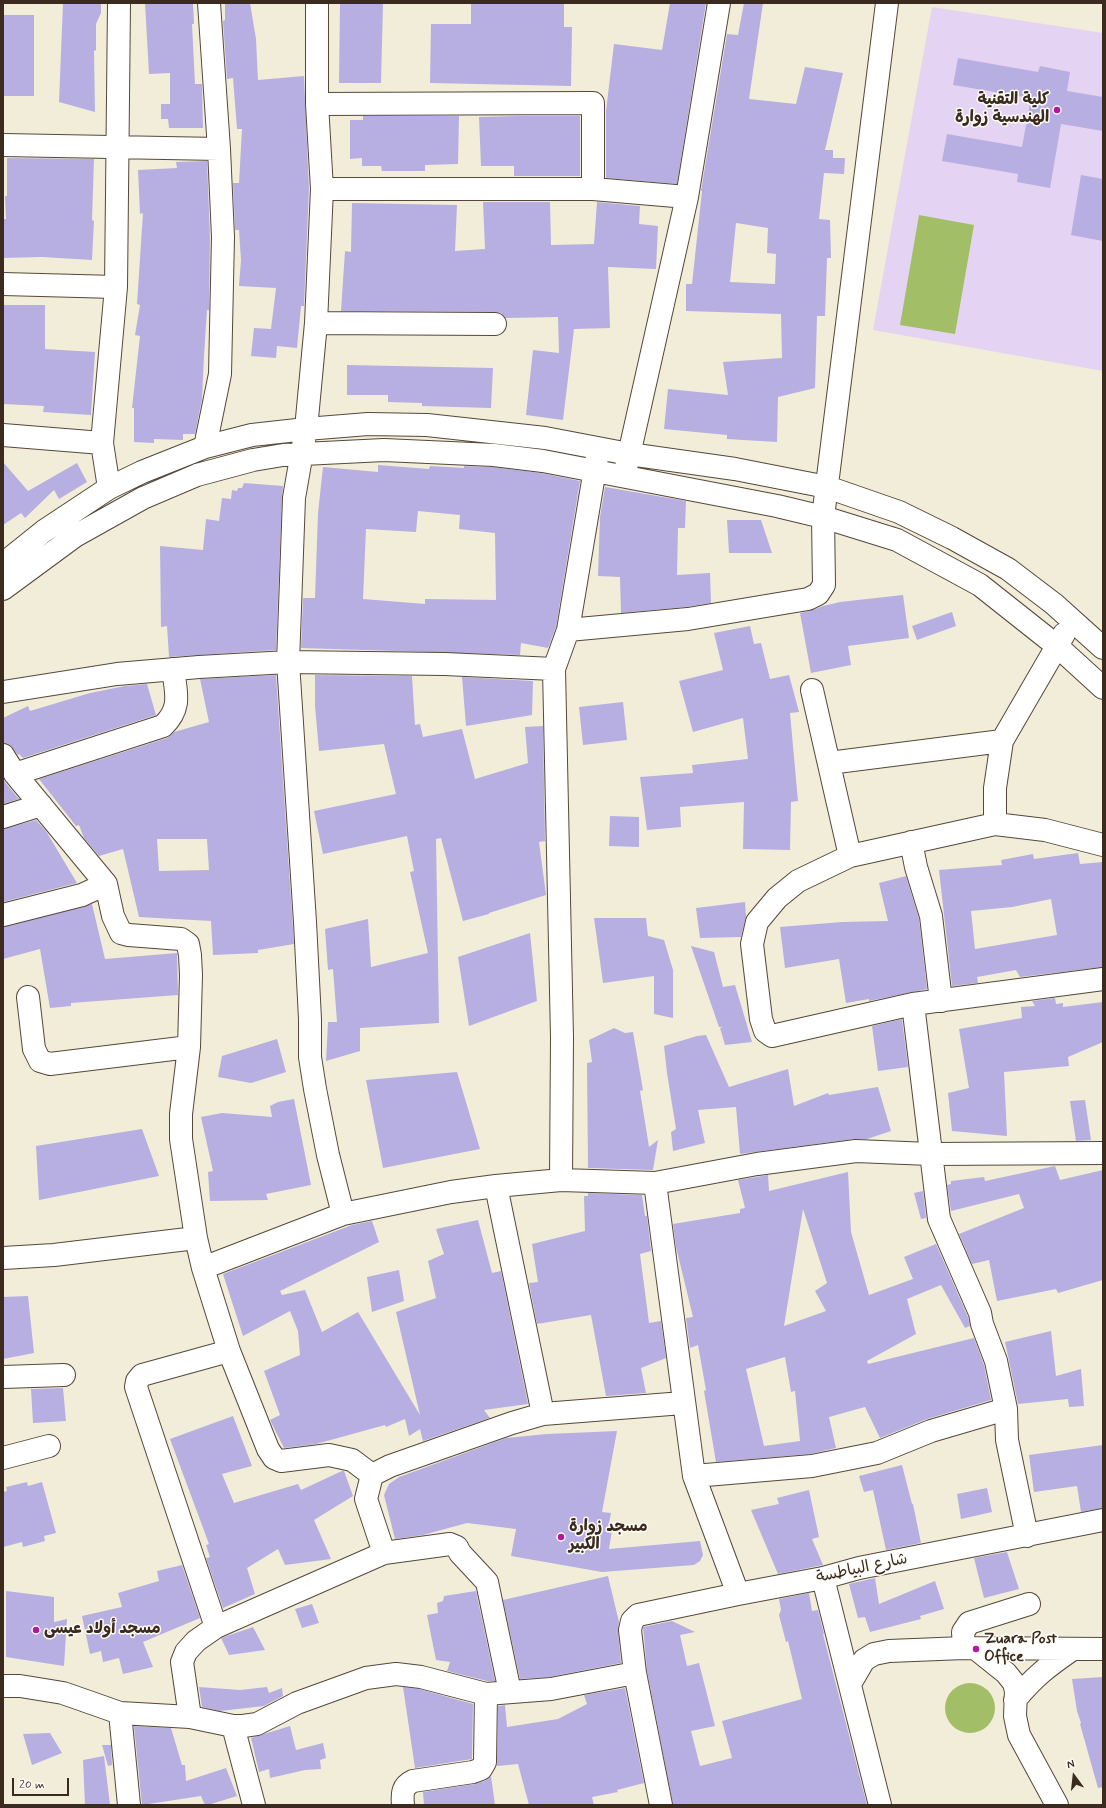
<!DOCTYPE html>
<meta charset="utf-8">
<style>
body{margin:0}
#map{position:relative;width:1106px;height:1808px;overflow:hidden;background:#f2edd8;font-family:Mynerve,sans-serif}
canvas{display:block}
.frame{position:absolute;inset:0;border:4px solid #3b2a1e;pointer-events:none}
.north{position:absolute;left:1054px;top:1756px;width:40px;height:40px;-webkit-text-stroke:3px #fdfcf7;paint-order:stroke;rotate:345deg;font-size:11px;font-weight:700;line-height:16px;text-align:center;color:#3b2a1e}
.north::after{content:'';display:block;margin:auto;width:14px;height:18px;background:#3b2a1e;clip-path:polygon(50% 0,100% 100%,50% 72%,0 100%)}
.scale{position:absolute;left:12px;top:1778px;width:57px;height:18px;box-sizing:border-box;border:2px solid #3b2a1e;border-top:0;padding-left:5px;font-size:12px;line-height:14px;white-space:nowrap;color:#3b2a1e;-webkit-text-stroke:3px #fdfcf7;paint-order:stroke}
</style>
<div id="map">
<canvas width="1106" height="1808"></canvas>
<div class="frame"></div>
<div class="north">N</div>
<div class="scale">20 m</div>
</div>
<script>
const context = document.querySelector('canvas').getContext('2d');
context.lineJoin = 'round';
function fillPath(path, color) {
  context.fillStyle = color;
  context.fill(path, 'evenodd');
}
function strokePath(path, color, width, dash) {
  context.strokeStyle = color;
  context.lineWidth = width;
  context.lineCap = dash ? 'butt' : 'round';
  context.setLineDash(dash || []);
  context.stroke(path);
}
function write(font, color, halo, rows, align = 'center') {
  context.font = font + ' Mynerve,"Playpen Sans Arabic",sans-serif';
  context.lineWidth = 3;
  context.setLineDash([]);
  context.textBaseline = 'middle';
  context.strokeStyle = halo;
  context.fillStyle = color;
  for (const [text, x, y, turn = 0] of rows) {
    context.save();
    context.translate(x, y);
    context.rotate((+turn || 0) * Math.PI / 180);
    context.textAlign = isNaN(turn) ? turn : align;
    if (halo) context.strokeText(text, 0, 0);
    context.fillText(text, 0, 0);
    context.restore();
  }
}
const built = new Path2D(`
 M932,7l171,26v338l-230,-41z`);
const green = new Path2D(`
 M919,215l55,10 -19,109 -55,-9z
 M945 1708a25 25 0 1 1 50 0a25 25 0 1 1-50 0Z`);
const building = new Path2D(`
 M63,3h38v10l-5,11v26l-2,1 1,61 -36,-10z
 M145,3h48l1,21h-2l3,60h7l1,44h-34l-1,-9h-7v-15h9v-31l-21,1z
 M225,3h25l6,36 2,41 46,-4 5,113 -5,117h-3l-4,42 -20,-2 -1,12 -25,-2 3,-28 17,1 5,-41 -37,-2 2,-26 -2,-30h-4l-2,-47h6l3,-54h-5l-4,-51 -6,1 -4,-58 2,-1z
 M340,3h43l-2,80h-42z
 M471,3h93v24h8l-1,59 -141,-3 1,-59h40z
 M670,3h36l-29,181 -71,-6v-67l8,-67 48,6z
 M744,3h19l-14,96 47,5 9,-37 38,6 -18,77h8v8h12l-1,16 -20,-1 -5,46 11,1 1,38h-4l-2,58h-8l-2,72 -37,9 -1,45 -50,-3v-4l-63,-6 4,-40 60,6 -5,-33 59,-4 -1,-44 -95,-3v-27h6l10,-93h-1l26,-157 11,1zM736,223l32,5 -1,25 9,1 -1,30 -45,-2z
 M3,15h31v81h-31z
 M958,58l80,14 2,-6 30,6 -3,19 36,6v34l-42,-7 -11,64 -33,-6 1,-8 -76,-13 5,-27 75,13 9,-49 -78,-13z
 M363,116h96l-1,48 -33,1v6h-43l-1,-5h-19v-8l-12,1v-39h13z
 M518,116h62v60h-66v-10h-33l-2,-49z
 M7,158l87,1 -2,61 2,1 -2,39 -50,-3 -39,1v-39h3l-1,-23h2z
 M207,161l3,76 -1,73h-2l-3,46 -2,43 -7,35h-12v6l-29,-1v4l-20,-1v-34h-2l8,-72 -5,-1 5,-30 -3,-1 6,-91 -3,1 -2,-44 39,-2 -1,-6z
 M1081,175l22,4v62l-32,-6z
 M483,202h67l1,43 43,-1 3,-42 43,4 -1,18 19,2 -2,43 -48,-2 2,61 -36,1 -11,91 -37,-5 7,-65 26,3 -1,-36 -52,1 -5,-5 -6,-1 -154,-1 4,-60 6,1 1,-49 105,2 -2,46 30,-2z
 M3,305h42v44l50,3 -4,63 -48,-3 1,-6 -41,-2z
 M347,365l146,3 -2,40 -69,-2v-3l-34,-1v-7h-41z
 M3,462l25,29 49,-28 10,19 -28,17 -5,-9 -29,28 -4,-5 -18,12z
 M378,465l51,4 1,-3 34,2v-2l29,1 48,6 39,8 -24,146 -8,21 -27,-5 -1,12 -219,-7 2,-50h12l3,-85 5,-46 55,5zM418,511l42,4 -1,14 36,4 1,67 -71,-1v5l-62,-5 3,-70 50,3z
 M244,483l39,3 -1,12 -6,152 -107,7 -2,-31 -6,1 -1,-81 43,4 3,-31 13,2 3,-23 9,1 1,-9 5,1 1,-3h4z
 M605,487l81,14 -1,27h-7l-1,47 33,-2 1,30 -25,4 -65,6 -1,-36 -22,-1 2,-59z
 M727,520h34l11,33h-43z
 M903,595l6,43 -61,8 3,19 -40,8 -11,-60 13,-3 10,-4 17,-4z
 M952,612l4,14 -39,14 -5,-14z
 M750,626l4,18 7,-1 9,36 19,-4 10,37 -9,1 8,88 -7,1 -1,48 -47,-1 1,-47 -64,5 1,20 -34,3 -7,-53 53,-4 -1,-8 56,-6 -5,-41 -50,14 -14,-51 44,-11 -9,-37z
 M276,675l18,269 -36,6v3l-45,2 -2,-34 -72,-4 -16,-68 -24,7 -15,-18 -5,-13 -3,1 -37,-47 128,-41 7,-6 35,-10 -9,-43zM157,839h50l2,31 -50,1z
 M315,675l97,1 3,49 5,-1 3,13 39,-8 13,50 53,-16 -3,-36 18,-1 2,115 -6,1 7,53 -57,18v1l-26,7 -22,-83 -5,1 3,184 -79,5v23l-34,10 2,-39h9l-4,-53 -5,1 -3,-41 43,-10 3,48 57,-14 -18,-81 4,-1 -7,-35 -84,18 -9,-43 82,-17 -12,-50 -65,7 -4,-45z
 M462,677l71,4 -1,34 -66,11z
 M147,684l9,31 -133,43 -4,-4 -1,1 -9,-11 -6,-1v-25l25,-12 2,5 60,-18 35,-7z
 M623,702l4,38 -44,5 -4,-38z
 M3,778l2,4 14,17 -16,5z
 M610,816l29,1v30l-30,-1z
 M36,820l10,11 31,52 -74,19v-73z
 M1078,853l2,11 23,-2v105l-83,10 -4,-7 -39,7 1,6 -26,3 -13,-116 63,-5 -1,-5 32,-6 1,5zM1051,899l6,36 -82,14 -4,-38 41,-4z
 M906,876l13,43 8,70 -58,12v-2l-23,4 -7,-44 -54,9 -5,-41 62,-5 46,-1 -9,-38z
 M745,902l1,15 -5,20 -41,1 -4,-30z
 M92,904l13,55 72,-6 1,42 -107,8v3l-21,2 -10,-59 -37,10v-32z
 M594,918h52l2,18 16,4 9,30v48l-19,-4v-38l-51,7z
 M530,933l7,68 -68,25 -11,-69z
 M691,946l23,6 9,35 12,-2 17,57 -27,3 -5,-17 3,-1h-4z
 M1055,998l1,6 7,-1v4l40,-5v40l-35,15 1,9 -65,6 3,64 -55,-5 -4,-38 21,-5 -10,-59 63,-11 -1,-11 14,-1 -3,-5z
 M902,1019l6,48 -30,4 -6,-45z
 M614,1028l11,5 8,-1 10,58 -3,1 9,56 9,-7 -5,30 -65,-2 -1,-105 5,-1 -3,-22z
 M706,1035l23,52 59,-18 6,37 34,-13 1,2 49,-8 13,44 -24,8h-13l-114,15 -4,-47 -38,3 7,33 -32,8 -2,-19 5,-3 -9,-56 -3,-27 33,-10z
 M277,1039l9,33 -35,11 -33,-6 4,-21z
 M457,1072l23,77 -97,19 -17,-88z
 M294,1099l17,86 -45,9 2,6 -58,1 -2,-29 5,-1 -12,-54 21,-4 50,4 -2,-11 8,-4z
 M1085,1100l6,40 -15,1 -6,-40z
 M142,1129l17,47 -120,24 -3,-54z
 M1055,1166l5,14 43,-10v110l-45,13 -2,-4 -59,12 -8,-41 -17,4 -13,-30 65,-26 -5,-14 -68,17 -4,-26 4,-1v-3l33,-4 1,4z
 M848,1172l3,60 18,63 44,-16 -9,-22 32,-13 32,73 2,9 -5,2 -24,-43 -34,14 9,35 -49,27 1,3 106,-26 10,27 7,35 -64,19 -47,19 -15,-31 -36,10 7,31 -26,6 -94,8 -12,-71 2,-1 -8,-45 -8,3 -4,-30 7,-1 -17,-70 -3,-23 67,-11v-4l5,-1 -7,-28 30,-5 1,16zM803,1209l24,74 -12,8 11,20 -42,15zM785,1357l6,35 4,-1 5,50 -36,5 -18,-77z
 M923,1191l3,27 -5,1 -7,-26z
 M588,1193l54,2 3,21h2l4,35 -11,3 9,69 12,-2 5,37 -25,10 5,25 -40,3 -15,-81 -54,9 -8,-41 9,-1 -6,-38 53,-13 -1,-35h4z
 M478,1220l14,53 9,-2 27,133 -44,6 6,8 -67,23 -3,-12 -11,7 -4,-17 -19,8 -1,-2 -69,19 -32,4 -14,-28 10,-5 -16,-44 36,-16 -2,-24 -8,-20 -47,25 -20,-62 129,-49 20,-4 7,21 -99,49 2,4 23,-5 17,42 36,-20 62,103 -24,-103 40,-14 -8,-37 16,-7 -8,-25z
 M399,1270l5,31 -32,11 -5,-35z
 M28,1296l6,57 -31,6v-62z
 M1051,1331l5,45 25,-7 3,37 -15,1 -1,-8 -50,5 -13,-62z
 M63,1388l3,33 -33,2 -2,-34z
 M233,1416l19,50 -30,8 12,29 64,-19 3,6 41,-19h2l9,25 -39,24 17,39 -46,6 -7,-16 -31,19 8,26 -32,14 -17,-50 4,-1 -4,-12 3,-1 -39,-105z
 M617,1431l-15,81 9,1 -3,16 4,1 -3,19 91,-8 3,14 -3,6 -6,4 -92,7 -91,-16 5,-27 -49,-6 -44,12 -28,4 -11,-44 5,-11 10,-7 107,-39 41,-4z
 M1103,1445v63l-22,4 -4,-26 -43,6 -5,-37z
 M902,1465l10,39h1l8,39 -35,7 -13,-60 -9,2 -5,-16z
 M27,1482l1,4 14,-4 14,51 -12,3 1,5 -22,6 -1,-5 -19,5v-55l4,-1 -1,-4z
 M987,1488l5,24 -31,7 -4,-25z
 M809,1490l10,47 -7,2 11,26 -45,9 -27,-64 28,-6 -2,-6z
 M1007,1552l12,37 -35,9 -10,-40z
 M182,1565l18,53 -57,24 10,25 -30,7 -4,-16 -16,4 -2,-11 -11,3 -8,-38 40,-9 -4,-14 41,-12 -2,-10z
 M608,1576l11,46 -1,9 3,32 -72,14 -29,2 -17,-79z
 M875,1578l4,26 56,-23 9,28 -24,7 1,3 -51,13 -5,-15 -7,1 -9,-34z
 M6,1591l48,6v25l13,-3 -3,47 -58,-9z
 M476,1591l19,90h-8l-40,-10 3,-9 -14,-2 -9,-45 11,-2 -1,-10 6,-2 1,-5z
 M809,1593l3,18 6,-1 6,24h-1l44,171h-194l-26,-134 -4,-44 29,-6 23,11 -15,3 7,31 12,-3 16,63 -24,5 9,35 32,-8 -10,-37 80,-22 -14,-58 -2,1 -7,-27 2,-5 -2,-11z
 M312,1604l7,19 -17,5 -7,-19z
 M253,1627l12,23 -36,5 -8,-17z
 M1103,1677v110l-5,1 -18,-64 1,-1 -4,-12 -5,-32z
 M199,1687l41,3 27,-3 2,6 13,-5 1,8 -19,10 -44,5 -18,-4z
 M403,1687l16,2 54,15 -1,55 -57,9z
 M625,1688l19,95 -27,7 1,2 -26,5 2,8h-65l-11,-41 -21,2 1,-60 7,-1 2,22 51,-8 29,-15 -3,-9z
 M134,1726l37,2 11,37h3l1,16 40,-13 11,28 -29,9h-3l-4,-9 -59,9z
 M290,1726l6,24 27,-7 3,15 -6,2 1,9 -16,1 -35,8 -1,-9 -10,3 -8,-34z
 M50,1733l12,20 -30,12 -9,-31z
 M102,1745h9l1,20 -4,1z
 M104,1756l6,49h-25l-2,-45z
 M491,1776l4,29h-71l-1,-13 52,-8 10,-3z`);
const minor = new Path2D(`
 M317,3v101l5,85 -6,134 -10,106 -12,69 -6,164 17,260 5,97v38l5,32 13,66 15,59
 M317,104l276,-1v86
 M3,145l216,4
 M322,189h271l94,8
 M3,284l113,3
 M316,323l179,1
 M3,435l99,8
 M205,447l15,-73 3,-137 -4,-88 -10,-146
 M626,468l61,-271 32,-194
 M109,488l-7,-45 14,-156 3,-284
 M3,564l41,-33 65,-43 33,-16 63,-25 47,-12 54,-6 62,-5 59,1 118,13 84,16 106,15 92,18 72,25 53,26 56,31 46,35 49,44
 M3,589l72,-53 68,-38 54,-23 56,-15 30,-5 101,-5 110,5 49,6 234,45 46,11 74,23 83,45 77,61 46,42
 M568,630l120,-11 120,-20 10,-5 6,-9 -1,-68 64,-514
 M812,690l38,166
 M3,692l114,-18 82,-7 89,-5 157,2 109,5
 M3,755l12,19 91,110 7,32 8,17 8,2 52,4 7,5 2,11 1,20 -2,72 -8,67v25l15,99 7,30 26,83 39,98 6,9 7,3 48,-6 23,5 20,15
 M829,763l173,-22
 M15,774l148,-48c19,-18 13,-33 10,-57
 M3,817l38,-12
 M995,824v-36l7,-47 62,-107
 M911,842l5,25 15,49 10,85
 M1103,845l-58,-15 -50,-6 -145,32 -52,25 -21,17 -20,24 -5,22 9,75 4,12 7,5 141,-32 190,-25
 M3,915l79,-20 24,-11
 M28,997l6,52 6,12 10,3 139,-17
 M913,1004l26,215 41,94 2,11 14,37 10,48 1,31 20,96
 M561,1180l1,-143 -8,-368 14,-39 29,-173
 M655,1183l39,293 44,118
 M496,1186l47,228
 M3,1258l51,-3 142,-17
 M203,1268l140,-54 108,-22 45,-6 65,-6 94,3 102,-19 99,-13 74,3 173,-1
 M3,1377l61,-2
 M3,1458l46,-12
 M694,1476l118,-10 65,-13 54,-22 75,-22
 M384,1553l66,-9 7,3 3,6 27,29 23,110
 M823,1578l57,227
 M216,1627l168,-74 -18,-54 6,-24 18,-9 122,-43 31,-9 140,-11
 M964,1648l-1,-16 6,-9 60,-19
 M976,1649l30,24 8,10 2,8 -1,25 4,19 38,70
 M850,1684l14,-24 10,-6 15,-3 75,-3 139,1
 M3,1686h17l43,7 57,20 70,4 43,9h10l14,-2 40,-21 69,-25 30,-4 25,3 65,17 65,-5 84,-16
 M1015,1700c19,-23 33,-34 58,-51
 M120,1713l9,92
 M190,1717l-8,-55 4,-10 10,-11 20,-14 -80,-240 1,-6 5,-6 87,-24
 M233,1726l21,79
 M403,1805c-1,-11 -1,-19 10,-24l60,-9 8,-3 4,-7 1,-68
 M661,1805l-26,-132 -5,-43 2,-9 6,-6 100,-21 85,-16 36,-10 244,-48`);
const markers = [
 [1057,110,4,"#b5179e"],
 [561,1537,4,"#b5179e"],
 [36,1630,4,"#b5179e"],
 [976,1649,4,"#b5179e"]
];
const poiNames = [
 ["كلية التقنية",1049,101,"right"],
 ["الهندسية زوارة",1049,119,"right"],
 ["مسجد زوارة",569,1528],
 ["الكبير",569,1546],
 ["مسجد أولاد عيسى",44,1630],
 ["Zuara Post",984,1640],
 ["Office",984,1658]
];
const streetNames = [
 ["شارع البياطسة",862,1569,-12]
];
fillPath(built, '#e4d3f2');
fillPath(green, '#a2bf67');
fillPath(building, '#b7afe1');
strokePath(minor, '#56473a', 24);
strokePath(minor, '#fff', 22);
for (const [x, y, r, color] of markers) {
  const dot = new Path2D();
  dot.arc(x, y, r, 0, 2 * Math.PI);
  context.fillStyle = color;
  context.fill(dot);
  strokePath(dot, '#fdfcf7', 1.5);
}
write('bold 16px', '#3b2a1e', '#fdfcf7', poiNames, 'left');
write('16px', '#3b2a1e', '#fdfcf7', streetNames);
</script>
